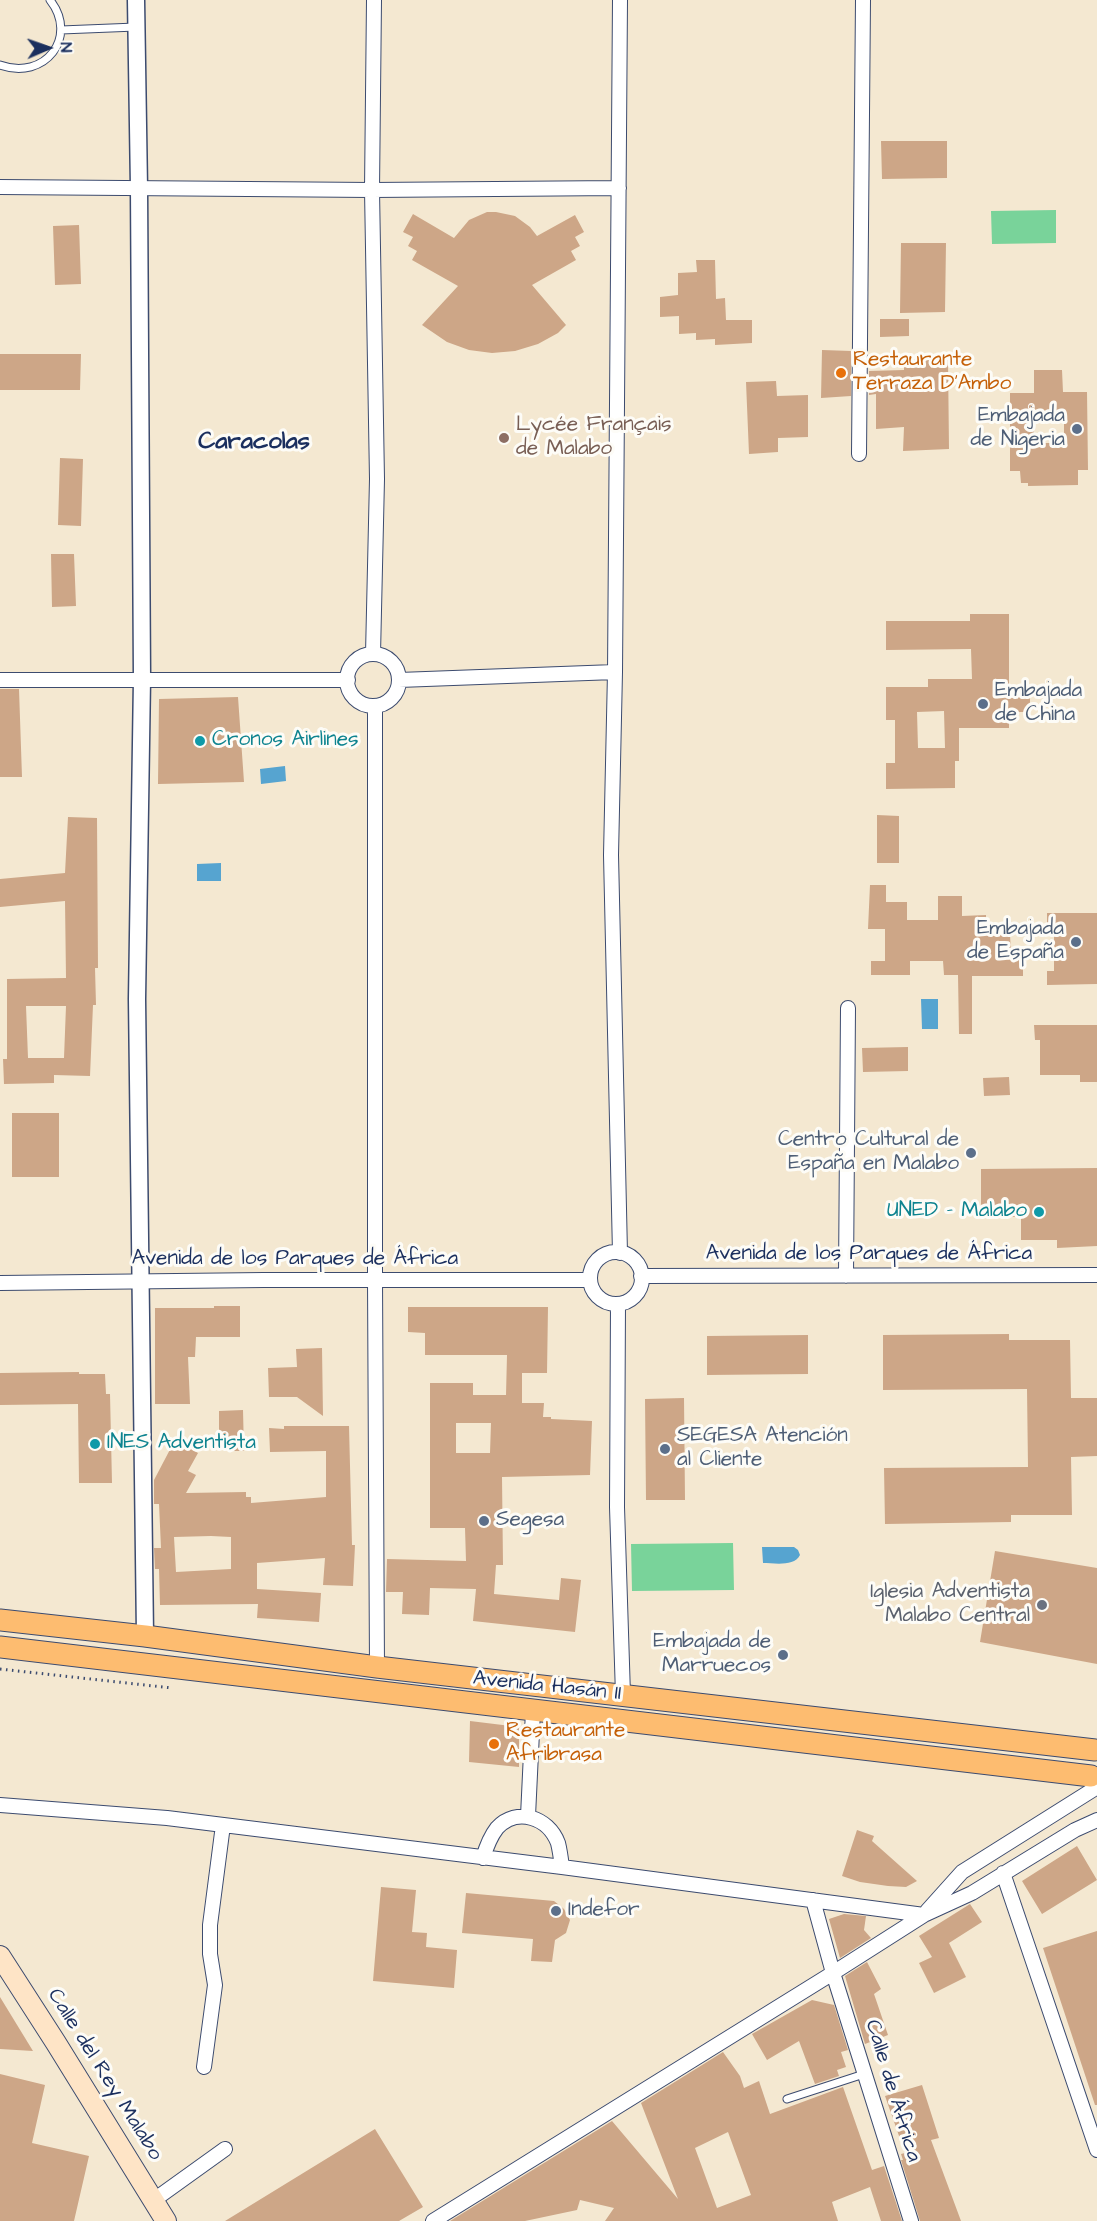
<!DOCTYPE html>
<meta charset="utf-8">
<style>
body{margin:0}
#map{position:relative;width:1097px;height:2221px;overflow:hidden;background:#f4e8d1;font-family:"Architects Daughter",sans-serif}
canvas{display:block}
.north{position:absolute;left:18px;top:18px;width:60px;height:60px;-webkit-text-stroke:4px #fdfcf7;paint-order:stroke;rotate:88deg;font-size:16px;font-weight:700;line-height:24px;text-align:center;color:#1b2f5e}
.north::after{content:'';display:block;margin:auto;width:21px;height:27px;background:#1b2f5e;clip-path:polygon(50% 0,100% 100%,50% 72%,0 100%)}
</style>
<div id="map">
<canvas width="1097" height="2221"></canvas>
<div class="north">N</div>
</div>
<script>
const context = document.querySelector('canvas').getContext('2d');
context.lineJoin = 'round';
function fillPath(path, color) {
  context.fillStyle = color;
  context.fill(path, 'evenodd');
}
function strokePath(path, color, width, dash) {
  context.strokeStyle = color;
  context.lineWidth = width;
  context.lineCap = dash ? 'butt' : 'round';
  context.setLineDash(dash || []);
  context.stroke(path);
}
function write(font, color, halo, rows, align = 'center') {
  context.font = font + ' "Architects Daughter",sans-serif';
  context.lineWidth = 6;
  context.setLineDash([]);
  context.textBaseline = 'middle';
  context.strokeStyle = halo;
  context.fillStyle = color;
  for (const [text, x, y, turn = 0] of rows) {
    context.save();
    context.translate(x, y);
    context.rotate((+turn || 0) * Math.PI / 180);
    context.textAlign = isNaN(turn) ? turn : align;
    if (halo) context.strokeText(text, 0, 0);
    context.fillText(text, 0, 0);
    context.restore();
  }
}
const green = new Path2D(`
 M1056,210v33l-64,1 -1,-33z
 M733,1543l1,47 -102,1 -1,-47z`);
const water = new Path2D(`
 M285,766l1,15 -25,3 -1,-15z
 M221,863v18h-24v-17z
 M921,999h17v30h-16z
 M762,1547h32l4,3 2,5c-6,12 -26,8 -37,8z`);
const building = new Path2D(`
 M881,141h66v37l-65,1z
 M487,212h9l19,4 15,11 7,9 38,-21 9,17 -9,5 5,9 -9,5 5,9 -44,25 34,40 -8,8 -20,11 -23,7 -23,2 -23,-3 -22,-8 -25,-17 36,-39 -46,-26 5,-9 -9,-5 5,-9 -10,-5 10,-18 41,24 15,-18z
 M79,225l2,59 -26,1 -2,-59z
 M901,243h45l-1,69 -45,1z
 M696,260h19l1,39 9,-1 1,22h26v23l-37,2v-6l-19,1v-7l-17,1v-18l-19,1v-20l18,-2v-22l19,-1z
 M880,319h29v17l-29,1z
 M822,350l29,1v45l-30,2z
 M0,354h81l-1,36h-80z
 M948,359l1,90 -46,2 1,-24 -28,2v-35l-7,1v-24l35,-1v-10z
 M1034,370h28l1,22h24l1,78h-10v15l-50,1v-3h-7l-1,-12h-10v-78h24zM1033,416h31v27h-30z
 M776,381l1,15 31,-1v42l-30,1v14l-29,2 -3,-72z
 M60,458l23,1 -2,67 -23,-1z
 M51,554h23l2,52 -24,1z
 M970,614h39v77h21v21h-21v16h-50v33h-4v27l-69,1v-26h9v-43h-9v-33h42v-8h44l-1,-30 -85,1v-29h84zM944,711l1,37h-27l-1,-36z
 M0,689h19l3,88h-22z
 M238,697l6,85 -86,2 1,-85z
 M877,815l22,1v47h-22z
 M68,817l29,1 1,150h-3l1,37h-3l-3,71 -36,-1v8l-50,1 -1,-25h4v-80l59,-1 -1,-77 -65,6v-28l65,-6zM26,1006h40l-2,52h-36z
 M870,885h16v17h21v18h31v-24h24v20l24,-1v19h24l1,21h12v21h-51v58h-13l-1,-59h-14l-1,-14h-33v14h-39v-14h14v-32h-17z
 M1047,913h50v71l-50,1v-14h7v-42h-7z
 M1034,1025h63v57h-17v-7h-40v-35h-5z
 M908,1047v24l-45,1 -1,-24z
 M1009,1077l1,18 -26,1 -1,-18z
 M12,1113h47v64h-47z
 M1097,1168v78l-40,2v-8h-36v-23h-40v-48z
 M214,1306h26v31h-44l-1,20h-7l2,47h-35v-96h59z
 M408,1307h140l-1,66h-25v30h22l-1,14h8v2l41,2 -2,54 -88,2 1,88h-7l-2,29 65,6 2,-22 20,2 -6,52 -102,-11 3,-32 -46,-1 -1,27 -27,-1 1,-22h-17l1,-33 79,2 -1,-33h-35v-145h43v12h33l1,-40h-82v-22l-17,-1zM456,1423h35l-1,30h-34z
 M1009,1334v6h61l1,58h26v58l-26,1 1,58h-61v7l-126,2 -1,-56 144,-1 -1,-78 -144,1v-55z
 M808,1335v39l-101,1v-39z
 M322,1348l1,68 -26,-19h-28l-1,-29 29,-1 -1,-18z
 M79,1372v2h26l1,20h4l2,89h-33l-1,-79 -78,1v-32z
 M684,1398l1,102h-39l-1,-101z
 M243,1410l1,41h-16v-9h-9v-31z
 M284,1426h65l3,119h3l-2,41 -30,-1 2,-27 -68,5v26l64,4 -2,29 -62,-4 1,-14 -98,1 -1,-36h-4l-1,-21h7l-2,-44h-5v-24l21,-40 23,13 -10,18 8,4 -10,18 60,-1v5h5v6l75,-6v-46l-56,1 -1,-24 15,1zM211,1536l20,1v32l-55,3 -2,-35z
 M995,1551l102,17v96l-117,-22z
 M470,1721l49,6v40l-50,-5z
 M857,1830l17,6 -2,5 45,40 -11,6 -18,-1 -28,-4 -18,-6z
 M1077,1846l20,34 -55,34 -20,-33z
 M381,1887l35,3 -4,42 15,1 -1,14 31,3 -3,38 -81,-7z
 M466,1893l88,8 10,8 6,11 -4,13 -11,7 -3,22 -21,-1 2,-22 -71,-6z
 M970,1904l12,18 -33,21 17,34 -32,16 -15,-30 13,-6 -13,-21z
 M844,1914l22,2 -2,14 7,8 -31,20 -11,-39z
 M1097,1931v174h-2l-52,-157z
 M867,1962l14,27 -7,5 14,41 -23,9 -20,-68z
 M0,1997l33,54 -33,-2z
 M812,2000l22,5 14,45 -7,2 5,15 -9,3 2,6 -24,8 -16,-43 -32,19 -15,-26z
 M723,2052l17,24 4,12 15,-7 11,33 73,-27 29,83 12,-4 18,55h-21l-11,-34 -38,15 6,19h-233l9,-13 -34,-8 -3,10 -52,11h-75l162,-100 66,78 -37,-96zM728,2132l23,63 -34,13 -22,-60z
 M0,2074l45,11 -13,58 57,13 -15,65h-74z
 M922,2085l17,53 -8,2 30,81h-41l-19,-61h2l-2,-6 4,-1 -20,-57z
 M375,2129l48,78 -24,14h-174z`);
const path = new Path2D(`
 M0,1669l172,19`);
const service = new Path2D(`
 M61,30l75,-3
 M0,65c45,16 79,-28 50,-65
 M787,2099l77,-25`);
const minor = new Path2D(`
 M620,0l-5,672 -4,183 9,398
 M0,187l372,3 247,-2
 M859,454l4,-454
 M373,654l4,-175 -5,-289 2,-190
 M347 680a26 26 0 1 1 52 0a26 26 0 1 1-52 0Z
 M0,680h348
 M399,680l216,-8
 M375,706v574l2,387
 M590 1278a26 26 0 1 1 52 0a26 26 0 1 1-52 0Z
 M641,1276l456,-1
 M846,1276l2,-268
 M0,1283l264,-3h326
 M618,1304l-1,203 6,188
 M0,1805l167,13 395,49 362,48
 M528,1816l5,-105
 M483,1858c3,-10 7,-21 14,-30 20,-21 51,-11 61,15 2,8 3,16 4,24
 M1003,1873l94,277
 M813,1900l20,73 78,248
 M927,1911l35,-39 132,-83
 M204,2067l11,-82 -5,-31v-29l13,-100
 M154,2200l71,-51
 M433,2221l400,-248 91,-58 48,-22 103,-63 22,-10`);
const tertiary = new Path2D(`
 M136,0l3,188 3,491 -5,320 8,637`);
const secondary = new Path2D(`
 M0,1956l56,87 110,178`);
const primary = new Path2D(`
 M0,1620l145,16 232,31 718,83
 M0,1647l1091,129`);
const markers = [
 [841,373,6,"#e8710a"],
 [1077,429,6,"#5c6f8a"],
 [504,438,6,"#8d6e63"],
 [983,704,6,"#5c6f8a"],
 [200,741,6,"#0f9aa8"],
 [1076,942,6,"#5c6f8a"],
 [971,1153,6,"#5c6f8a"],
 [1039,1212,6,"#0f9aa8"],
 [95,1444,6,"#0f9aa8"],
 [665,1449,6,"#5c6f8a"],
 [484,1521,6,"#5c6f8a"],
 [1042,1605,6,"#6b7280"],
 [783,1655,6,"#5c6f8a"],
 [494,1744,6,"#e8710a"],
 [556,1911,6,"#5c6f8a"]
];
const foodNames = [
 ["Restaurante",853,361],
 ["Terraza D'Ambo",853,385],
 ["Restaurante",506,1732],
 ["Afribrasa",506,1756]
];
const serviceNames = [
 ["Embajada",1065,417],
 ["de Nigeria",1065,441],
 ["Embajada",995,692,"left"],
 ["de China",995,716,"left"],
 ["Embajada",1064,930],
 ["de España",1064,954],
 ["Centro Cultural de",959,1141],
 ["España en Malabo",959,1165],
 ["SEGESA Atención",677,1437,"left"],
 ["al Cliente",677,1461,"left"],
 ["Segesa",496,1521,"left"],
 ["Embajada de",771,1643],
 ["Marruecos",771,1667],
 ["Indefor",568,1911,"left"]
];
const educationNames = [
 ["Lycée Français",516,426],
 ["de Malabo",516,450]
];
const cultureNames = [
 ["Cronos Airlines",212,741],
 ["UNED - Malabo",1027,1212,"right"],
 ["INES Adventista",107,1444]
];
const streetNames = [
 ["Avenida de los Parques de África",869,1255],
 ["Avenida de los Parques de África",295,1260],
 ["Avenida Hasán II",547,1687,6],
 ["Calle del Rey Malabo",104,2075,58],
 ["Calle de África",892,2091,73]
];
const worshipNames = [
 ["Iglesia Adventista",1030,1593],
 ["Malabo Central",1030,1617]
];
const quarterNames = [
 ["Caracolas",254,443]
];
fillPath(green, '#79d39a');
fillPath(water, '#56a4d0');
fillPath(building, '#cda687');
strokePath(service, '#3c4b6f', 9);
strokePath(minor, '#3c4b6f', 16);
strokePath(tertiary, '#3c4b6f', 19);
strokePath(secondary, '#3c4b6f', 22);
strokePath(primary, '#3c4b6f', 23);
strokePath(path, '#3c4b6f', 3, [1.5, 4.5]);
strokePath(service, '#fff', 7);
strokePath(minor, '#fff', 14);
strokePath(tertiary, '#fff', 16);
strokePath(secondary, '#fee4c6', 20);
strokePath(primary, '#fdbc70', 21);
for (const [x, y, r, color] of markers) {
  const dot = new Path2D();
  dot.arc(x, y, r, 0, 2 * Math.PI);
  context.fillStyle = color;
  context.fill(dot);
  strokePath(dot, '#fdfcf7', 2);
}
write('21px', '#c56008', '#fdfcf7', foodNames, 'left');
write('21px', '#4e5e75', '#fdfcf7', serviceNames, 'right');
write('21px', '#785e54', '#fdfcf7', educationNames, 'left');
write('21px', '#0d838f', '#fdfcf7', cultureNames, 'left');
write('21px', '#1b2f5e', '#fdfcf7', streetNames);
write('21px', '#5b616d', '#fdfcf7', worshipNames, 'right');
write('bold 24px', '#1b2f5e', '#fdfcf7', quarterNames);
</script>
